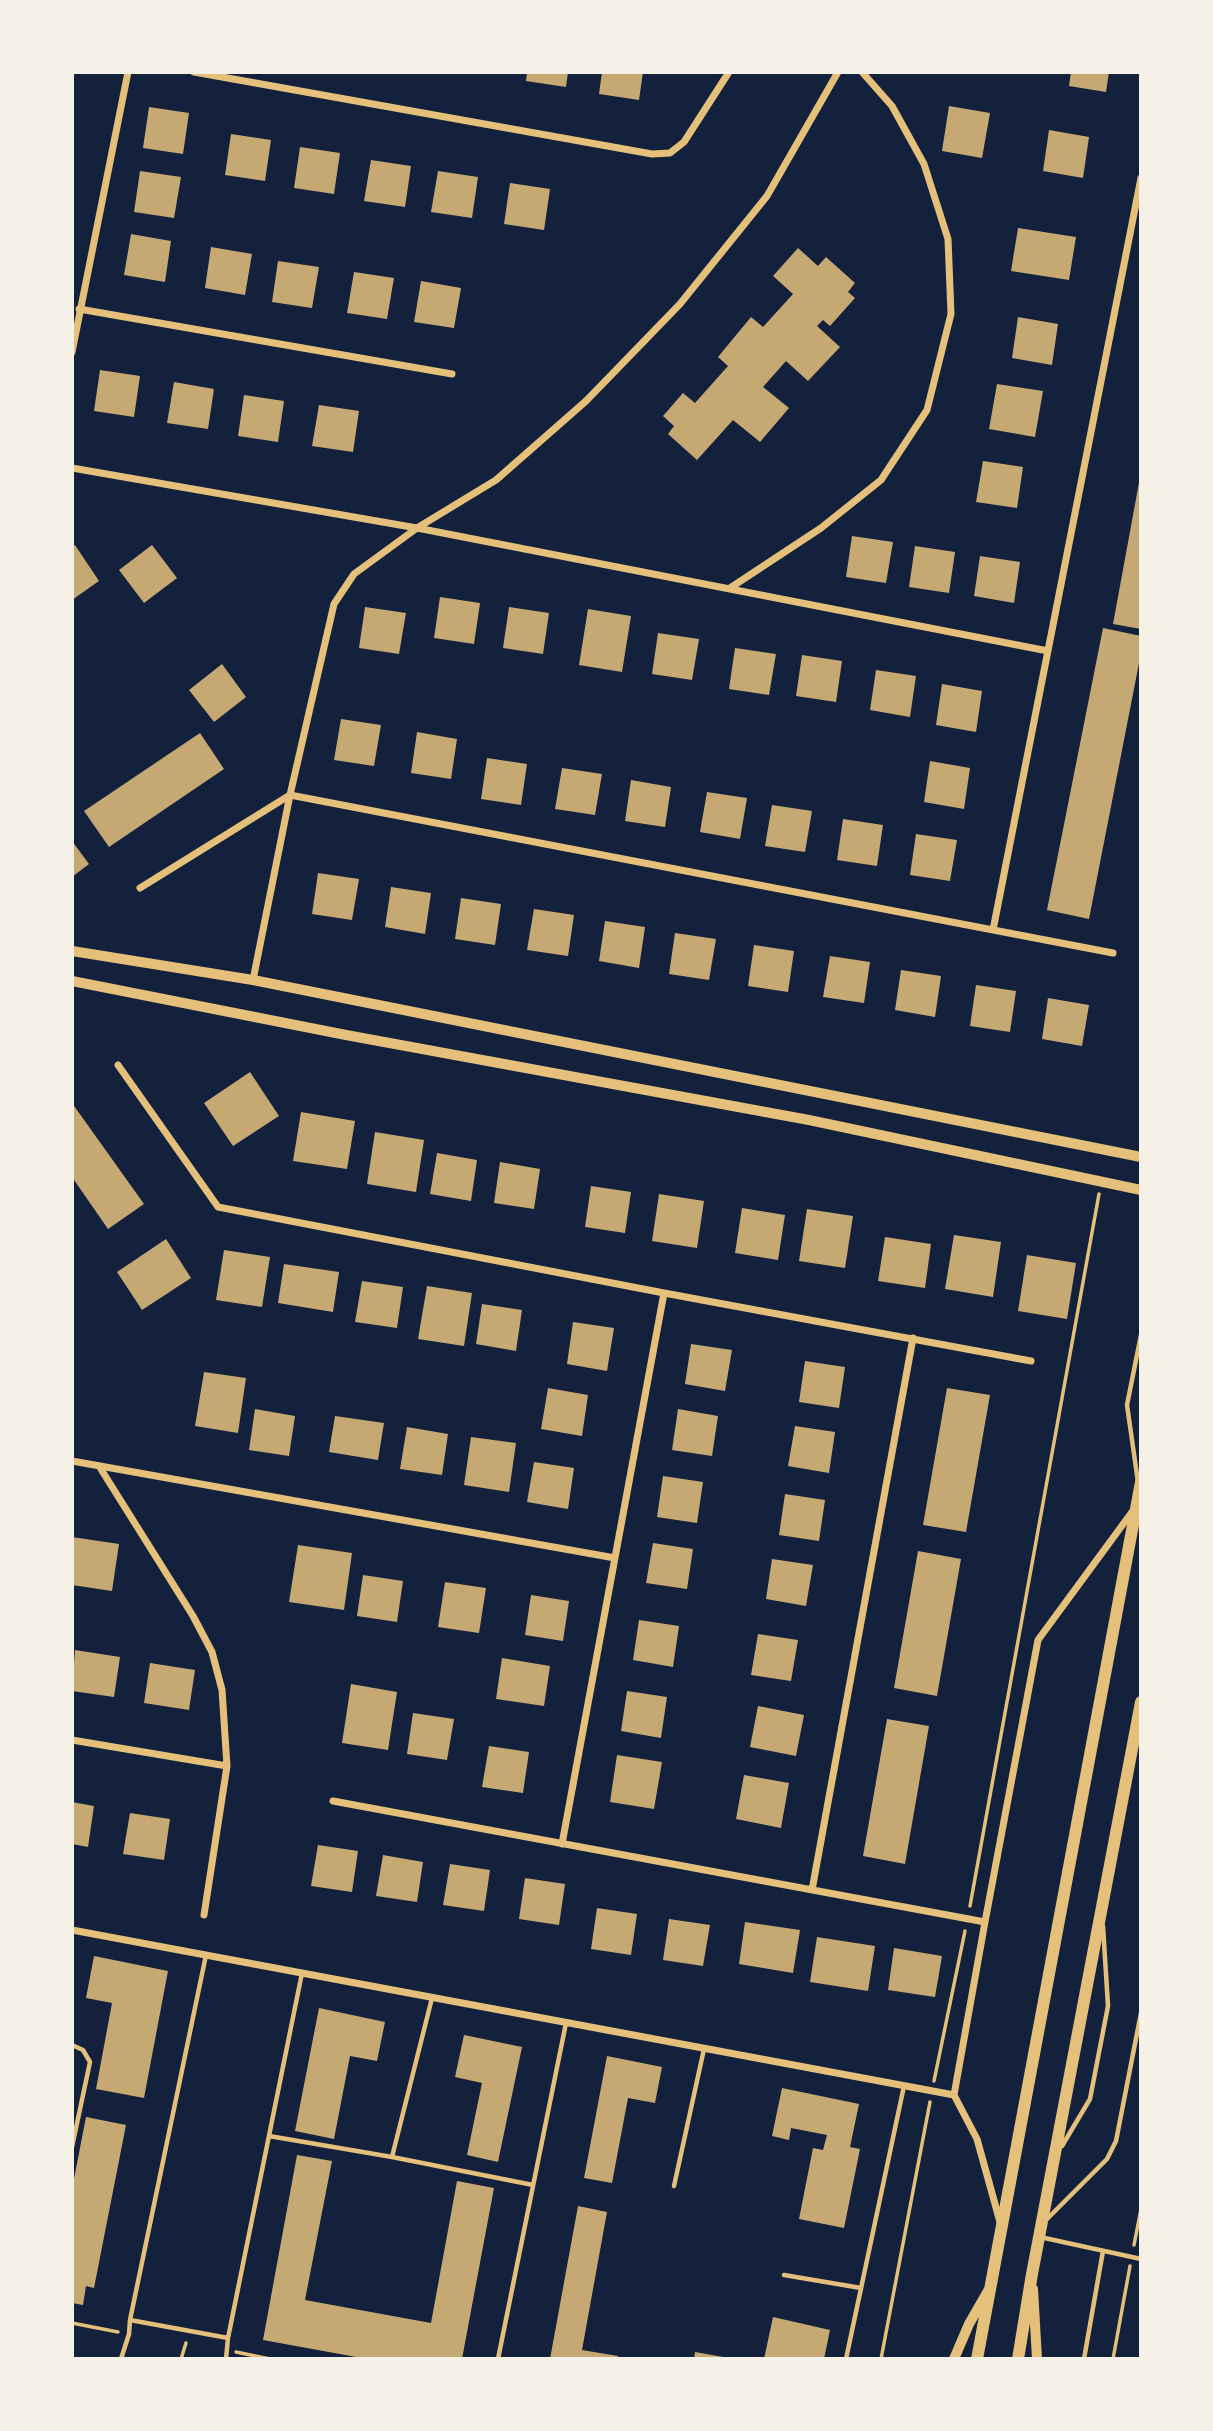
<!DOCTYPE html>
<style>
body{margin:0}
#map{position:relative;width:1213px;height:2431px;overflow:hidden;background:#14213d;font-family:"DM Sans",sans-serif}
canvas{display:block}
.frame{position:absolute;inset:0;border:74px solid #f6f1e7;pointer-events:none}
</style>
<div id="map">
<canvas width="1213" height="2431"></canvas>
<div class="frame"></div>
</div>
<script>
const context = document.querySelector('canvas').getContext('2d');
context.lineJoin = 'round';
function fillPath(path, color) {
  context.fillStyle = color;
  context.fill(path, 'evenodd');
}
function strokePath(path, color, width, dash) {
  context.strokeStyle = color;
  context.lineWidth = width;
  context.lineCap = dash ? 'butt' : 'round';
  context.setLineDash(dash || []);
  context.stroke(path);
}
const building = new Path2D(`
 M527,72h41l-2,15 -40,-6z
 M602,72h41l-4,28 -40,-6z
 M1071,72h38l-3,20 -37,-6z
 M949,106l41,7 -8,45 -40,-7z
 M149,107l40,6 -6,41 -40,-6z
 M1049,130l40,7 -6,41 -40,-7z
 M231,134l40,6 -6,41 -40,-6z
 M300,147l40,6 -6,41 -40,-6z
 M371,160l40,6 -6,41 -41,-6z
 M140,171l41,6 -7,41 -40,-6z
 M438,171l40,6 -6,41 -41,-6z
 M510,183l40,6 -6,41 -40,-6z
 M1018,228l58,9 -7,43 -58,-9z
 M131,234l40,7 -6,41 -41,-7z
 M211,247l41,7 -7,41 -40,-7z
 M798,248l20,18 8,-9 29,26 -7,9 7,6 -25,28 -7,-6 -6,6 23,21 -32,34 -22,-20 -23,26 26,21 -29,34 -27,-22 -36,40 -29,-26 6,-8 -11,-10 20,-23 12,10 33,-37 -10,-9 33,-40 12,10 30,-33 -20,-18z
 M278,261l41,6 -7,41 -40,-6z
 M354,272l40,6 -7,41 -40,-6z
 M421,281l40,7 -7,40 -40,-6z
 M1018,317l40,7 -6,41 -40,-7z
 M100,370l40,6 -6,41 -40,-6z
 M174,382l40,7 -6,40 -41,-6z
 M997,384l46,7 -8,46 -46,-8z
 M244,395l40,6 -6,41 -40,-6z
 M319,405l40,6 -6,41 -41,-6z
 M983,461l40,6 -6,41 -41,-6z
 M1140,477h1v152l-28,-5z
 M852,536l41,6 -7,41 -40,-6z
 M75,545l24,36 -27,19v-53z
 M152,545l25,33 -33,25 -25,-33z
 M915,546l40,6 -6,41 -40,-6z
 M980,556l40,6 -6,41 -40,-7z
 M440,597l40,6 -6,41 -40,-6z
 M365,607l41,6 -7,41 -40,-6z
 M509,607l40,6 -6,41 -40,-6z
 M588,609l43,7 -9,56 -43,-7z
 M1103,628l38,8v17l-52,266 -42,-9z
 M658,633l41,6 -7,41 -40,-6z
 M735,648l41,6 -7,41 -40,-6z
 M802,655l40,6 -6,41 -40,-6z
 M222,664l24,33 -32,25 -25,-32z
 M876,670l40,6 -6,41 -40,-7z
 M942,684l40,7 -6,41 -40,-7z
 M341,719l40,6 -7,41 -40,-6z
 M417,732l40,7 -6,40 -40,-6z
 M200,733l24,36 -115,78 -25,-36z
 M487,758l40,6 -6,41 -40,-6z
 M930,761l40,7 -6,41 -40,-7z
 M562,768l40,6 -7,41 -40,-6z
 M631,780l40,7 -6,40 -40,-6z
 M707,792l40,6 -7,41 -40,-7z
 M772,805l40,6 -7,41 -40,-6z
 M843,819l40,6 -6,41 -40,-6z
 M916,834l41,6 -7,41 -40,-6z
 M72,841l17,23 -17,13z
 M318,873l41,6 -7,41 -40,-6z
 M391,887l40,6 -6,41 -40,-7z
 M461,898l40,6 -6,41 -40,-6z
 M534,909l40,6 -6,41 -41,-6z
 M605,921l40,6 -6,41 -40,-7z
 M675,933l41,6 -7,41 -40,-6z
 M754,945l40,6 -6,41 -40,-6z
 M830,956l40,6 -6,41 -41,-6z
 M901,970l40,6 -6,41 -40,-7z
 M976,985l40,6 -6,41 -40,-6z
 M1048,998l41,7 -7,41 -40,-7z
 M250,1072l29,44 -46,30 -29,-43z
 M72,1103l72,101 -36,25 -36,-52z
 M301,1112l54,9 -8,48 -54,-8z
 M375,1132l49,8 -8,52 -49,-8z
 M437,1153l40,7 -6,41 -41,-7z
 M500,1162l40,7 -6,40 -40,-6z
 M591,1186l40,6 -6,41 -40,-6z
 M659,1194l45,7 -7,47 -45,-7z
 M742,1208l43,7 -7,45 -43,-7z
 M807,1209l46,7 -8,52 -46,-7z
 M954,1235l47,7 -8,55 -48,-8z
 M885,1237l46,7 -6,44 -47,-7z
 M166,1239l25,39 -49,32 -25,-38z
 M224,1250l46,7 -8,50 -46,-7z
 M1027,1255l49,8 -9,56 -49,-8z
 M284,1264l55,8 -6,40 -55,-9z
 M362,1281l41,6 -6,41 -42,-6z
 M427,1286l45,7 -8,53 -46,-7z
 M482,1304l40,6 -6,41 -40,-7z
 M573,1322l41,6 -7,43 -40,-7z
 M691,1344l41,6 -7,41 -40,-7z
 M805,1361l40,6 -6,41 -40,-6z
 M204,1372l42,6 -8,55 -43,-7z
 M548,1388l40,7 -6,41 -41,-7z
 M947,1388l43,7 -24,137 -43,-7z
 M255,1409l40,7 -6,40 -40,-6z
 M678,1409l40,7 -6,40 -40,-6z
 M335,1416l49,7 -6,37 -49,-8z
 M795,1426l40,6 -6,41 -41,-7z
 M407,1427l41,7 -6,41 -42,-6z
 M471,1437l45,6 -7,49 -45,-7z
 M534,1462l40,6 -6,41 -41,-7z
 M663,1476l40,6 -6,41 -40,-6z
 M785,1494l40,6 -6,41 -40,-6z
 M72,1537l47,7 -7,47 -40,-6z
 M653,1543l40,6 -6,40 -41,-6z
 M298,1545l54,8 -8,57 -55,-8z
 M918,1551l43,8 -24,137 -43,-8z
 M772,1559l41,6 -7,41 -40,-7z
 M363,1575l40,6 -6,41 -40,-6z
 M445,1582l41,6 -7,45 -41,-6z
 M531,1595l38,6 -6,40 -38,-6z
 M639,1620l40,6 -6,41 -40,-7z
 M758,1634l40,6 -7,41 -40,-6z
 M75,1650l45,7 -6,40 -42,-6z
 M502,1658l48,8 -6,40 -48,-7z
 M150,1663l45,7 -6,40 -45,-7z
 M351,1684l46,8 -9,58 -46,-7z
 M627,1691l40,6 -6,41 -40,-7z
 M758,1706l46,9 -8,41 -46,-9z
 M413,1713l41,6 -7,41 -40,-6z
 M887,1719l42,7 -24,138 -42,-8z
 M489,1746l40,6 -6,41 -41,-6z
 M617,1755l45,7 -8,47 -44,-7z
 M744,1775l45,8 -8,45 -45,-9z
 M72,1802l22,4 -6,41 -16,-3z
 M130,1813l40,6 -6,41 -41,-6z
 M318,1845l40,6 -6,41 -41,-6z
 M383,1855l40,7 -6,40 -41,-6z
 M450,1864l40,6 -6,41 -41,-6z
 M525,1878l40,6 -6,41 -40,-6z
 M597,1908l40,6 -6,41 -40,-6z
 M669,1919l41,6 -7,41 -40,-6z
 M745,1922l55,8 -7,43 -54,-9z
 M817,1937l58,9 -7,45 -58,-9z
 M894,1948l48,8 -7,41 -47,-7z
 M94,1956l74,15 -24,127 -48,-9 16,-86 -26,-5z
 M319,2008l66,14 -8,39 -27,-5 -16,83 -39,-8z
 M464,2035l58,12 -24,115 -31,-7 15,-72 -27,-6z
 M607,2056l55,11 -7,36 -27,-5 -16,85 -28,-5z
 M782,2088l77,16 -9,43 10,2 -16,79 -45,-9 14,-71 10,2 4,-15 -36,-7 -2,12 -17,-4z
 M86,2117l40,8 -32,163 -8,-2 -3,19 -11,-2v-114z
 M297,2155l35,6 -27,139 126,23 26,-142 37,7 -32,171h-95l-104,-19z
 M578,2206l29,6 -25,138 36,6v3h-68z
 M773,2317l57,13 -6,29h-60z
 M695,2352l34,6v1h-35z`);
const path = new Path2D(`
 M970,1906l129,-712
 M934,2081l31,-150
 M1134,2245l7,-36
 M72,2323l46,9
 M236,2352l34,7
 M181,2359l5,-16
 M881,2359l49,-257
 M1113,2359l17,-93`);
const service = new Path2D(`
 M1138,1482l-11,-77 14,-70
 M206,1955l-76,365 98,18
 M72,2045l11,5 7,12 -18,85
 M269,2136l123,21 141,28
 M1062,2146l28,-47 18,-93 -5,-80
 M392,2157l40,-159
 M674,2186l30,-137
 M1046,2220l61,-61 9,-18 25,-128
 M1040,2237l101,22
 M784,2275l77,13
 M121,2359l8,-25 1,-14
 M226,2359l2,-21 74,-365
 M498,2359l68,-336
 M846,2359l58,-273
 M1084,2359l19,-108`);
const minor = new Path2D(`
 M194,72l458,82 18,-1 14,-11 45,-70
 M79,309l373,65
 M72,352l56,-280
 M72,468l345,60 631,123
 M730,588l91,-60 60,-48 46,-70 24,-96 -3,-75 -24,-75 -32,-58 -30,-34
 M140,888l150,-93 823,158
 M993,930l148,-752
 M253,980l37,-185 44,-191 20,-30 63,-46 79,-48 90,-79 94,-97 87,-108 71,-124
 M118,1065l100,142 446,86 367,68
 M72,1461l543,97
 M99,1466l94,150 19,36 10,38 5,76 -23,149
 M72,1740l155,26
 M333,1801l652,121
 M562,1844l102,-551
 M812,1890l101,-552
 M72,1930l882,165
 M1000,2222l-23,-83 -23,-44 31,-173 53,-282 94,-128`);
const tertiary = new Path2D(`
 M72,951l181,29 888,177
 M72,981l274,54 463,85 332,70
 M1033,2289l4,70
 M954,2359l15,-35 19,-33`);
const secondary = new Path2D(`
 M977,2359l164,-877
 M1018,2359l14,-85 109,-572`);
fillPath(building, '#c6a872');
strokePath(path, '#e5c07b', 3.5);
strokePath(service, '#e5c07b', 4.5);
strokePath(minor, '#e5c07b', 7);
strokePath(tertiary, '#e5c07b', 10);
strokePath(secondary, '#e5c07b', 12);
</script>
